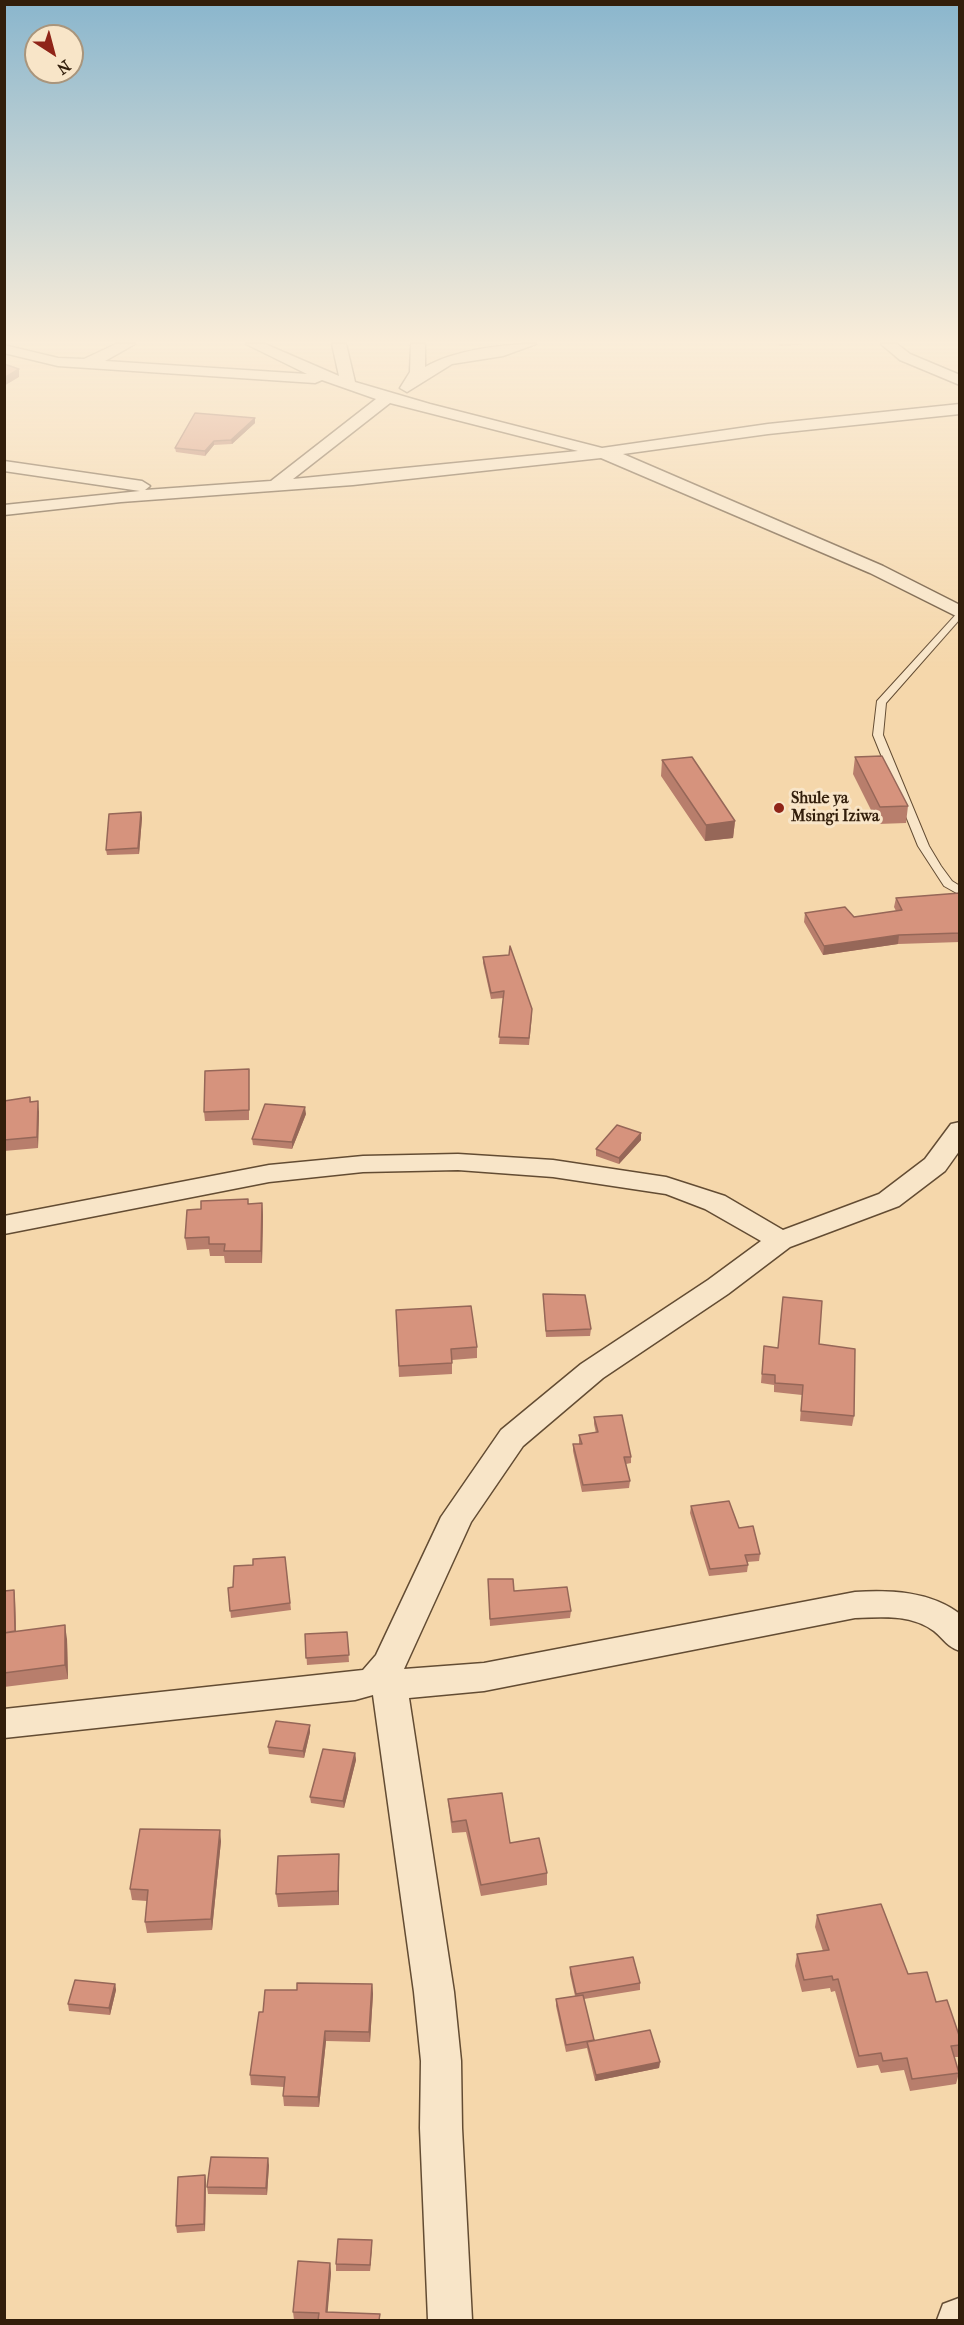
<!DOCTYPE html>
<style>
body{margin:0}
#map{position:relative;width:964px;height:2325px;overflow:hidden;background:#f5d7ab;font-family:"IM FELL French Canon",serif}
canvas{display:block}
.frame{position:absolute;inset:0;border:6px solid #321e0b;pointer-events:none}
.north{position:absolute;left:24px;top:24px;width:60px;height:60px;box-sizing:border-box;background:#f8e5c8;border:2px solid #a9957c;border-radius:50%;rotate:144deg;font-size:16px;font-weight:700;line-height:24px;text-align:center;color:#321e0b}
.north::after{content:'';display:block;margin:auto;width:21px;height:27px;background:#8f2418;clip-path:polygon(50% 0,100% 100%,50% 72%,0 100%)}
</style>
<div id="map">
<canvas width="964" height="2325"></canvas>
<div class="frame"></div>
<div class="north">N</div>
</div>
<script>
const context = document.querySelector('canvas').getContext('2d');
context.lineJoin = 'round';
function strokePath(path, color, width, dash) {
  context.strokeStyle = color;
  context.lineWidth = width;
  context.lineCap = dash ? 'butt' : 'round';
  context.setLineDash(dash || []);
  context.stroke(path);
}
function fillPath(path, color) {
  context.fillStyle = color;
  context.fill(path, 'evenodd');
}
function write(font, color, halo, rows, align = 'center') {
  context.font = font + ' "IM FELL French Canon",serif';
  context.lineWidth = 6;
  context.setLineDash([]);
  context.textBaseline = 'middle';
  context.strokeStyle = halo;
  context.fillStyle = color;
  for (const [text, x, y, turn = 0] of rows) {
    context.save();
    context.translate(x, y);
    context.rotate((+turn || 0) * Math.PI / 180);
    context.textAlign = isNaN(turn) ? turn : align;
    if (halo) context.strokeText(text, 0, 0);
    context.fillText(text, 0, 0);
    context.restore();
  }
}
const service = new Path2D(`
 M960,610v9l-74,84 -3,32 46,111 12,20 11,15 8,5v9l-16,-9 -26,-40 -45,-111 4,-34z`);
const minor = new Path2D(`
 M116,344h19l-30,17 202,13 -61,-30h19l74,32 -7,-32h14l9,38 75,22 172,44 166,-24 192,-20v10l-192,20 -145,20 260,112 77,39v13l-90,-45 -269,-115 -248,27 -232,17 -117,13v-10l136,-14 -136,-20v-10l138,20 8,5 -5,4 126,-9 105,-82 -54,-19 -7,3 -257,-17 -54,-13v-8l54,13 26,1zM390,403l188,48 -285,28z
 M411,344h14v23c29,-17 78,-23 111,-23l-33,12 -51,8 -45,28 -7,-4 10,-16z
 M881,344h16l13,10 50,21v10l-60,-25z
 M960,1122v28l-15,21 -46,35 -109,41 -62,47 -125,84 -80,68 -52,76 -67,147 80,-6 371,-71c35,-2 75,-1 105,22v37c-13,-4 -16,-12 -26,-20 -23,-17 -52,-14 -79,-13l-371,73 -75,7 45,294 7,69 1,67 10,192h-44l-8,-192 1,-67 -7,-69 -41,-297 -18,5 -351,38v-29l359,-39 13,-15 65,-138 60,-87 80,-66 127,-84 53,-39 -56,-32 -39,-15 -113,-17 -95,-7 -95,2 -94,10 -265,52v-18l265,-51 94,-9 95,-2 95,6 113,17 59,19 58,34 96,-36 46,-35 26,-35z
 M959,2298l1,22h-23l6,-16z`);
const wall = new Path2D(`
 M778,344h24v1l-23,1z
 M255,418v5l-23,21 -18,1 -9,11 -29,-4 -1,-4z
 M855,757l53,49 -2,17 -28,1 -25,-50z
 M662,760l73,61 -2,17 -28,3 -44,-65z
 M141,812l1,6 -3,36 -32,1 -1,-5z
 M960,893v49l-62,2 -75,11 -19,-33 1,-9 49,4 42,-6 -2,-4 2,-9z
 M483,957l49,58 -3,30 -30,-1 5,-46 -13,1 -8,-36z
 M249,1069v51l-44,1 -1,-9z
 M30,1097l1,5 8,10 -1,36 -34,3v-50z
 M306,1114l-14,35 -39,-4 -1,-6z
 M641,1140l-22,24 -23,-8v-7z
 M262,1203l1,12 -1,48h-37l-1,-7h-14l-1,-7 -22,1 -2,-12 16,-29z
 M543,1294l48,35 -1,7 -44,1z
 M396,1310l81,37v11l-25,2v14l-53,3z
 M819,1344l35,72 -2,10 -52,-5 2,-26 -28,-3v-7l-13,-2 3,-37 14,2z
 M594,1417l37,40v6l-5,1 4,17 -1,7 -47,4 -9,-41v-7h6v-9l17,-2 -2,-9z
 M691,1506l48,22 21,26 -1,7 -12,1 1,3 -1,7 -38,4 -19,-63z
 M285,1557l6,53 -60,8 -3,-30 5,-1 20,-22z
 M488,1579l26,12 57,20 -1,7 -80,8z
 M14,1590l1,7 1,34 51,8 1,40 -64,8v-96z
 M347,1632l2,30 -42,3 -2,-31z
 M310,1725v7l-6,26 -35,-4 -1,-7z
 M355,1753l1,7 -12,48 -33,-5 -1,-6z
 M448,1799l62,44 37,30v12l-66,11 -15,-64 -14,1 -3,-23z
 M221,1841l-9,89 -65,3 -2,-11 2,-21 -15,-1 -2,-11z
 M339,1867v38l-61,2 -2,-13z
 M817,1915l91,59 28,28 24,36 -1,19h-5l5,16 -3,11 -46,7 -6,-21 -23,3 -3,-8 -21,3 -22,-77 -4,1 -1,-4 -28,4 -7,-26 2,-12 26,-3 -8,-24z
 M570,1967l70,16v7l-56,9 10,42 66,21 -1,6 -64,13 -8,-33 -21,4 -10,-46v-7l19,-3 -5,-22z
 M115,1984l1,6 -6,25 -41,-4 -1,-7z
 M372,1984l1,10 -3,48 -44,-1 -7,66 -35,-1 -1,-10 1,-9 -33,-2 -1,-10 13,-63 34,-22z
 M269,2165l-2,30 -59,-1 -1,-7z
 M205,2175l1,7 -1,49 -28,2 -1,-7z
 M372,2240l-2,31h-34v-7z
 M330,2263l1,10 -4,39 53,2v6h-86l-1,-8z`);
const shadedWall = new Path2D(`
 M19,369v8l-15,9v-8z
 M255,418v5l-23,21 -1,-4z
 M214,441v4l-9,11v-5z
 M141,812l1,6 -3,36 -1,-6z
 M735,821l-2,17 -28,3 1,-16z
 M899,935l-1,9 -75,11 1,-9z
 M38,1101l1,11 -1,36 -1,-11z
 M305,1107l1,7 -14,35v-7z
 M641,1133v7l-22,24v-6z
 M262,1203l1,12 -1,48 -1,-12z
 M14,1590l1,7 1,46 -1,-7z
 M65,1625l2,14 1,40 -3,-14z
 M310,1725v7l-6,26 -1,-7z
 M355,1753l1,7 -12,48 -1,-7z
 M220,1830l1,11 -9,89 -1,-11z
 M339,1854v51l-1,-14z
 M115,1984l1,6 -6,25 -1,-7z
 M372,1984l1,10 -3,48 -1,-10z
 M325,2031l1,10 -7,66 -1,-10z
 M660,2062l-1,6 -64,13 1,-6z
 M268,2158l1,7 -2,30 -1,-7z
 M205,2175l1,7 -1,49 -1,-7z
 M372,2240v6l-2,25v-6z
 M330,2263l1,10 -4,47 -1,-8z`);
const building = new Path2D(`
 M4,364l15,5 -15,9z
 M195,413l60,5 -24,22 -17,1 -9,10 -30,-3z
 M882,756l26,50 -28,1 -25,-50z
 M692,757l43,64 -29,4 -44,-65z
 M141,812l-3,36 -32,2 3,-36z
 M960,893v40l-61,2 -75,11 -19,-33 40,-6 9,10 48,-7 -6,-12z
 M510,946l22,63 -3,29 -30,-1 5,-46 -13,2 -8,-36 26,-2z
 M249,1069v41l-45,2 1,-41z
 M30,1097v5l8,-1 -1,36 -33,3v-39z
 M265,1104l40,3 -13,35 -40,-3z
 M617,1125l24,8 -22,25 -23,-9z
 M248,1199v5l14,-1 -1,48h-37l1,-7h-16v-7l-24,1 2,-28 14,-1v-8z
 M543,1294l42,1 6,34 -45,2z
 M783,1297l39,4 -3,43 36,5 -1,67 -53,-5 2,-26 -28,-2v-8l-13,-1 2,-28 14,2z
 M471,1306l6,41 -26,2 1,14 -53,3 -3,-56z
 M622,1415l9,42h-7l6,24 -47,4 -10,-41h9l-3,-9 19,-3 -4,-15z
 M729,1501l10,27 14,-2 7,28 -15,1 3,10 -38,4 -19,-63z
 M285,1557l5,46 -60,8 -2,-23 5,-1 1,-21 19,-1v-6z
 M488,1579h25l1,12 53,-4 4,24 -81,8z
 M14,1590l1,41 -11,2v-42z
 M65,1625v40l-61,8v-40z
 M347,1632l2,23 -43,3 -1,-24z
 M276,1721l34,4 -7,26 -35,-4z
 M323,1749l32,4 -12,48 -33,-4z
 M502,1793l8,50 29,-5 8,35 -66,12 -15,-65 -14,2 -4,-23z
 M140,1829l80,1 -9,89 -66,3 3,-32 -18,-1z
 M339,1854l-1,37 -62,3 2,-38z
 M881,1904l27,70 19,-2 9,30 11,-2 13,38v7l-9,1 8,27 -47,6 -5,-21 -24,3 -2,-8 -22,3 -21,-77 -5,1 -1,-4 -28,4 -7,-26 32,-4 -12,-35z
 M633,1957l7,26 -64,11 -6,-27z
 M75,1980l40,4 -6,24 -41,-4z
 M297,1983l75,1 -3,48 -44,-1 -7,66 -35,-1 2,-19 -35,-2 9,-63h4l2,-22h32z
 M583,1995l11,45 -28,5 -10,-46z
 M650,2030l10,32 -64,13 -9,-33z
 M211,2157l57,1 -2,30 -59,-1z
 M205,2175l-1,49 -28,2 2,-49z
 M338,2239l34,1 -2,25 -34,-1z
 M298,2261l32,2 -4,49 54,2 -1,6h-61l1,-7 -26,-1z`);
const markers = [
 [779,808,6,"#8f2418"]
];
const farPoinames = [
 ["Shule ya",791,799],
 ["Msingi Iziwa",791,817]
];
strokePath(service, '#634c33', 2);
strokePath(minor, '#634c33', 3);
fillPath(service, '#f8e5c8');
fillPath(minor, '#f8e5c8');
fillPath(wall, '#b87e6c');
fillPath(shadedWall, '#966758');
fillPath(building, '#d6937d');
strokePath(building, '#966758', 1.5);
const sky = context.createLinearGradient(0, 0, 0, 670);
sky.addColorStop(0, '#8ab6cd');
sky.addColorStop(0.51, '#faedd9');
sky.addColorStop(1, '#faedd900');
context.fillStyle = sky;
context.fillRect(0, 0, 964, 670);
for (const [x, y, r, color] of markers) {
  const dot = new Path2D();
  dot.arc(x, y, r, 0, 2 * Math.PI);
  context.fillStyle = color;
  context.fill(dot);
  strokePath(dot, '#f8e5c8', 2);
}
write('bold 16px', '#321e0b', '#f8e5c8', farPoinames, 'left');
</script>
